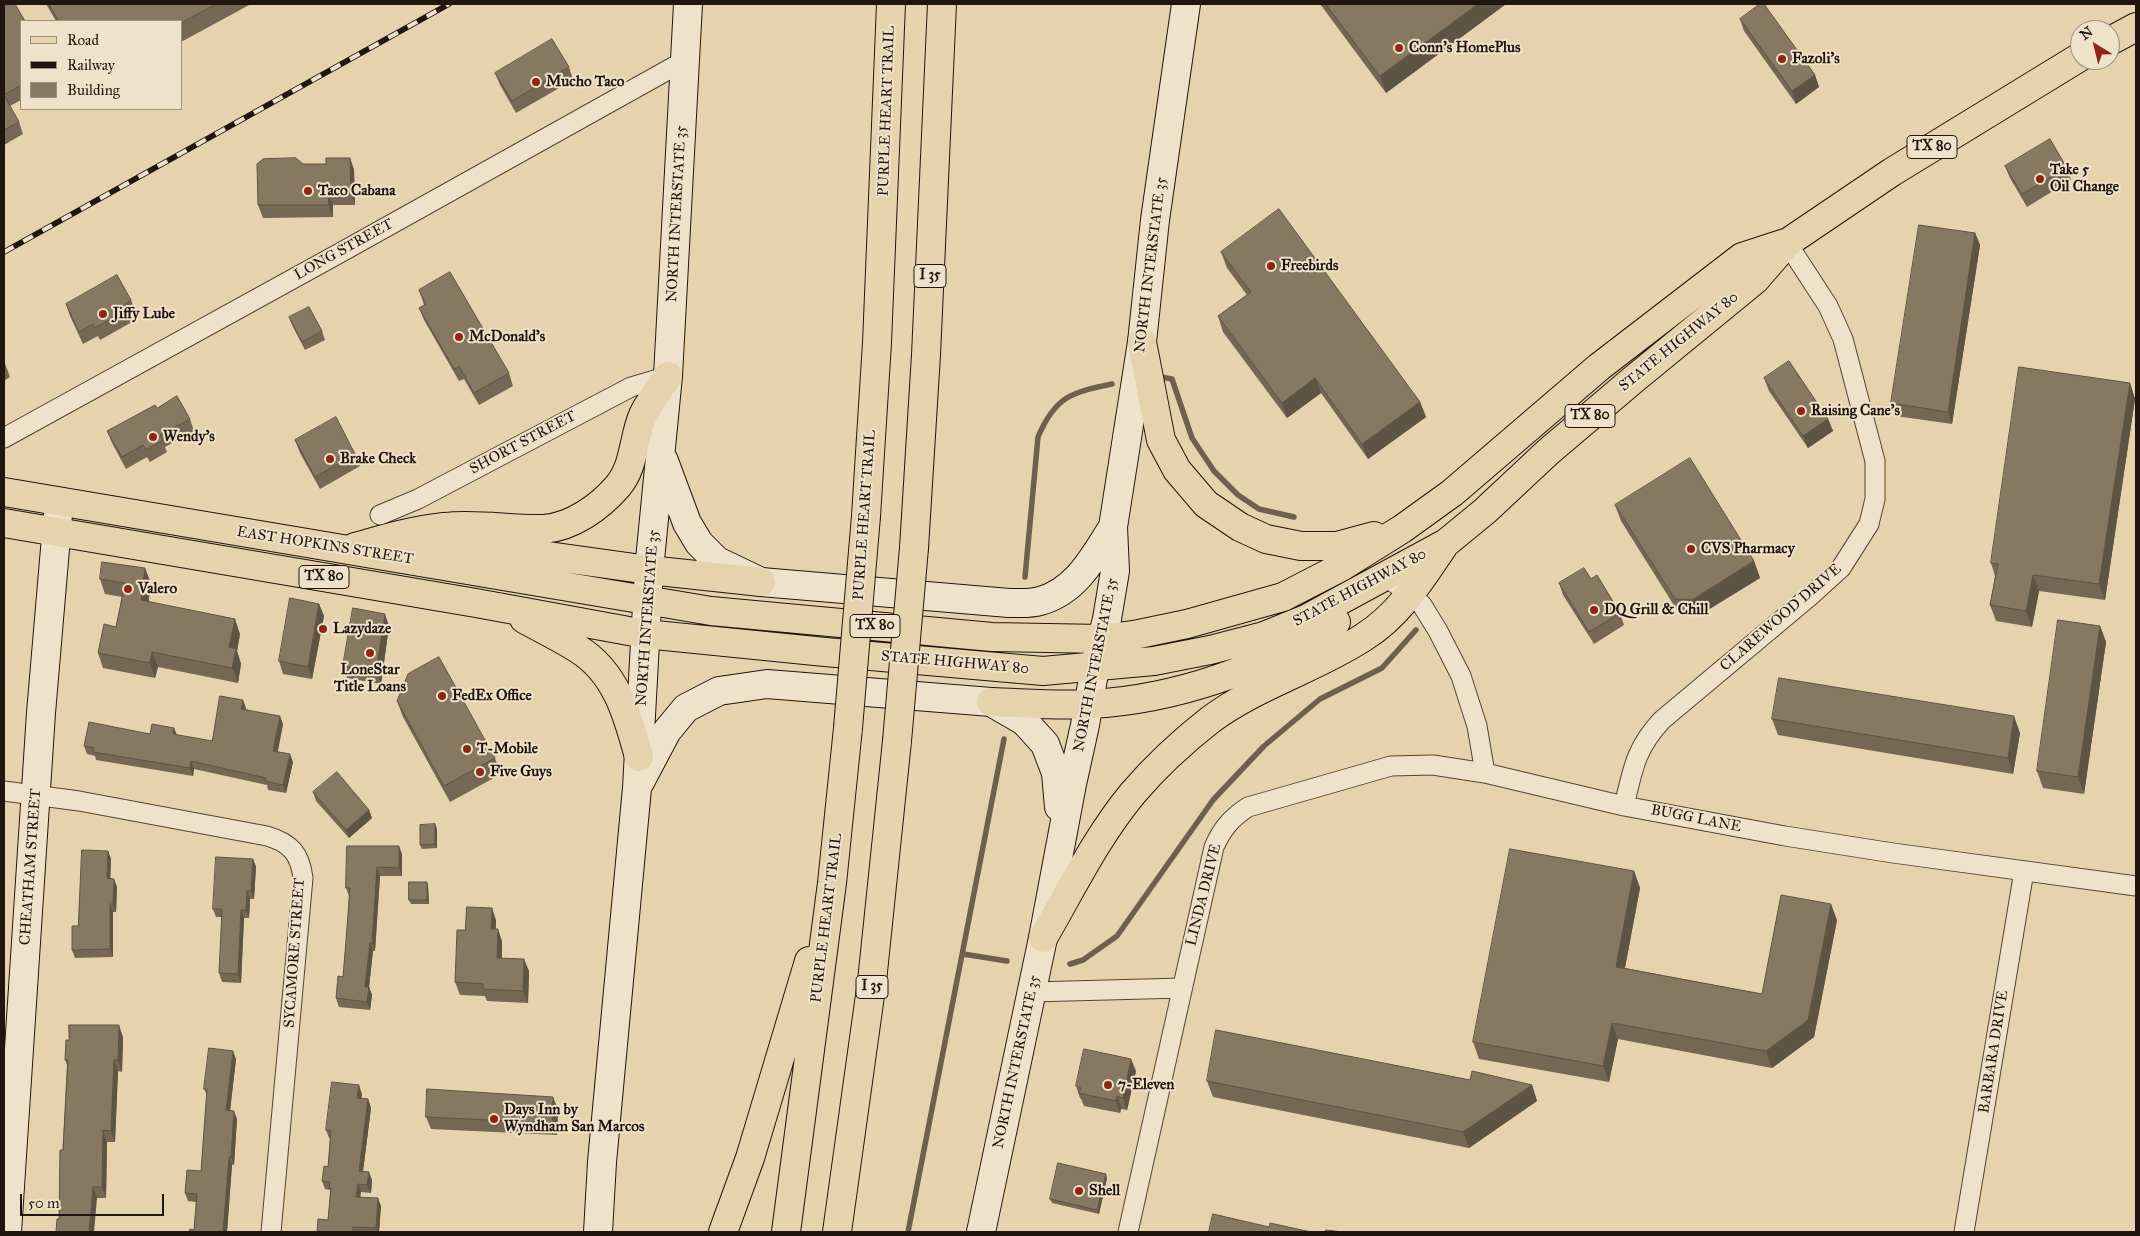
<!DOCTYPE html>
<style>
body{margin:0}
#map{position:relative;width:2140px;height:1236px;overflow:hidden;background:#e6d2ad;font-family:"IM FELL Great Primer",serif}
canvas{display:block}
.frame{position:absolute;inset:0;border:5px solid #20160f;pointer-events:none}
.legend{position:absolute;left:20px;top:20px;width:162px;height:90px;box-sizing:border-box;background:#efe2ca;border:1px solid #9c907f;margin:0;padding:6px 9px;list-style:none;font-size:15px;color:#20160f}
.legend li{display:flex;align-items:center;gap:10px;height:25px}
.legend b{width:25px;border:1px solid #9c907f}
.north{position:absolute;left:2070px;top:20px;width:50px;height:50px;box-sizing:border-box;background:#efe2ca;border:1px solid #9c907f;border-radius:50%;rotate:324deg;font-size:14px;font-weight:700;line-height:20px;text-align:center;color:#20160f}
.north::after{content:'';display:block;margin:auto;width:18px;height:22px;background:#8f2418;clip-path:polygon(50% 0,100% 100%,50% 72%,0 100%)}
.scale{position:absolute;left:20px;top:1194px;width:144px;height:22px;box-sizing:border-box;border:2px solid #20160f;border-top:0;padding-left:6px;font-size:15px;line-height:18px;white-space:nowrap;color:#20160f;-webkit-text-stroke:4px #efe2ca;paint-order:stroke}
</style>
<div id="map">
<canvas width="2140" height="1236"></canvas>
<div class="frame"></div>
<ul class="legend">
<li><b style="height:6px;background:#e6d2ad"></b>Road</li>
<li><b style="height:6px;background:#20160f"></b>Railway</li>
<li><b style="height:14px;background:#877861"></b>Building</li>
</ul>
<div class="north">N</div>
<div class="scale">50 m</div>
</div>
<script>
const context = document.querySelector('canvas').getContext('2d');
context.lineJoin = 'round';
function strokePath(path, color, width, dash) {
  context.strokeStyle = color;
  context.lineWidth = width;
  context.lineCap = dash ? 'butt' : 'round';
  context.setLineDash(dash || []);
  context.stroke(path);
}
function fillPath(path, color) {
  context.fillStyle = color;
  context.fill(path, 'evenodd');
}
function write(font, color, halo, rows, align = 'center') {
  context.font = font + ' "IM FELL Great Primer",serif';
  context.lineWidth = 4;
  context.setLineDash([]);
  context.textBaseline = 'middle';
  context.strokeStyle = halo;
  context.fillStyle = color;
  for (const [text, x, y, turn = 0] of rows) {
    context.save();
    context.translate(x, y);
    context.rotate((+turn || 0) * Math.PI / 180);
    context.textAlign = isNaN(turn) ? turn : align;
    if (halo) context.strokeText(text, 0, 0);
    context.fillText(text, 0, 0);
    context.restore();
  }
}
const stream = new Path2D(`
 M1161,377l11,2 20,59 22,33 24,24 21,14 35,8
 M1025,577l13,-140c17,-40 33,-45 74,-53
 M963,954l44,7
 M1070,964l13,-4 34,-24 96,-136 51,-54 56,-47 62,-31 34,-38
 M908,1232l96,-493`);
const street = new Path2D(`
 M4,438l334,-184 346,-193
 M380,515l38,-16 213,-112 37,-11
 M1384,576l27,18 11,11 16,26 23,45 16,50 8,47
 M4,791l75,10 188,35c24,7 33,18 36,42l-32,354
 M1624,806c9,-37 11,-57 38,-86l147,-123 32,-29 28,-44 6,-25v-38l-32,-122 -15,-33 -41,-63
 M1032,992l150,-4
 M1128,1232l86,-385c8,-18 17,-29 34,-40l143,-41 42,-1 52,8 139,33 161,30 108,17 243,33
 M1964,1232l60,-361`);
const secondary = new Path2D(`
 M664,461l23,62 12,20 18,18 44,21 248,21c10,0 22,1 31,-2 37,-10 54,-45 73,-74
 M640,782l27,-51 19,-23 33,-17 48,-7 224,18 33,19 21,23 11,29 3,34
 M7,1232l34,-519 18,-211
 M598,1232l4,-70 35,-374 12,-218 19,-194 20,-372
 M981,1232l62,-294 29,-154 13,-59 10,-58 12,-48 8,-48 -2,-44 29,-185 13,-122 31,-216`);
const primary = new Path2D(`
 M2110,41l26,-14
 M1142,342l19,98 16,30 29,34 34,23 26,12 35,7h36l37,-10
 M4,492l707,119 281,26 111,2 31,-4 53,-11 96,-27 58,-30 61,-38 50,-36 147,-126 143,-110 43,-14
 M4,523l472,80 169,31 180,18 218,19 111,-10 56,-11 54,-14 42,-17 140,-76 39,-32 63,-59 86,-73 121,-99 32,-37 105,-71 188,-115
 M355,547c29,-8 59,-17 89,-20 34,-4 66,3 100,2 28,-2 56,-22 74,-43 17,-20 15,-48 25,-71 6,-13 17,-26 25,-39
 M421,557c24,-7 45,-10 70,-9l158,22 112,12
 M524,619c18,10 37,19 54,30 39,24 50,68 61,108
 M991,702c33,1 66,4 99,2 84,-4 176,-36 246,-82
 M1043,938c28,-48 54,-102 90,-145 23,-27 49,-51 77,-73 47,-35 105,-51 154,-83 35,-22 56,-56 79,-90`);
const highway = new Path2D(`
 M866,516l11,-173 14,-339
 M914,548l12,-193 16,-351
 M723,1232l27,-74 59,-197
 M786,1232l46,-349 16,-155
 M837,1232l35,-251 25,-240`);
const rail = new Path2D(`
 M4,252l445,-248`);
const highwayBridge = new Path2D(`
 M848,728l18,-212
 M897,741l17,-193`);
const wall = new Path2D(`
 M4,4l17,17v79l-11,6 9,16 4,12 -19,11z
 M46,4h205l-70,38v-21h-125z
 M1320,4h186l-120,89z
 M1740,19l75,56 4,12 -23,17 -52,-73z
 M569,67l4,13 -57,33 -16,-28 -5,-12z
 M350,158l4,12 1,35h-22v12l-70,1 -5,-13 45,-41h23z
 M2005,166l62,2 4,12 -44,27 -17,-29z
 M1975,233l5,12 -28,179 -56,-8 -5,-13z
 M1221,252l199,150 6,15 -58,42 -47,-66 -34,25 -64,-86 -5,-16 29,-21 -20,-27z
 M419,290l90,83 4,13 -34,19 -15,-26 -5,2 -35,-61 -5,-12 5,-3z
 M131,300l5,13 -6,3 2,6 -32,18 -2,-4 -15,8 -13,-28 -4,-12z
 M289,317l33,14 3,9 -20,10 -13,-25z
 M4,362l2,4 4,11 -6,4z
 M1764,378l64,41 5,12 -25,17 -39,-57z
 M2130,383l5,16 -30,201 -66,-9 -7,36 -36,-6 -6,-16 5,-29 -4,-13z
 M157,408l33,11 4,12 -29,16 2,5 -17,10 -3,-5 -21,12 -14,-26 -5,-12z
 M295,440l60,14 5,12 -40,23 -20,-36z
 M1615,505l139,56 6,17 -62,38 -18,-1 -59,-94z
 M100,579l51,4 -3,18 92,33 -3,17 4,13 -3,19 -80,-16 -3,11 -52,-10 -5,-15 18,-26 6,-30 -17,-3z
 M1591,579l29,34 4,12 -30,19 -31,-49 -4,-12z
 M319,604l5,12 -12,63 -29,-5 -4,-13z
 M389,626l-8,58 -34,-6 -4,-12z
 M2100,626l6,16 -22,152 -41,-6 -6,-17z
 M397,701l98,57 6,16 -51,28 -47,-85z
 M246,708v1l37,15 -5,27 15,11 -7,31 -18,-3 -1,-5 -73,-16 -1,7 -97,-16 -1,-4 -8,-2 -3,-8 66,-12 24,-6 3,7 35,6z
 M1772,719l248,14 -7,41 -235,-39z
 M313,792l56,18 3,8 -23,20 -33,-37z
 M435,824l2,5v19l-15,1 -2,-4z
 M347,846l55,8v22h-22l-5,75h-2l-4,36 3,8 -2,15 -31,-3 -3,-9 7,-21 3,-36 3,-45 -3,-8z
 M108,851l3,8 -1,20h4l3,8 -1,25h-3v45l-38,1 -3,-8 6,-24z
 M253,859l3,8 -2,32h-4l-1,19h-5l-3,65 -19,-1 -3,-9 3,-56h-6l-3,-8z
 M1634,871l6,17 -15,80 137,26 75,-74 -23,117 -42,31 -154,-29 -9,43 -130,-23 -6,-17z
 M427,882l1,4 1,18h-18l-2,-4z
 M496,920v9l6,12v17l27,13 -1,32 -41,-2 -2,-5 -25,-1 -5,-13 10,-52z
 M123,1037l-1,35 -4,-1 -3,71h-8l-1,56h-9l-38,21 8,-154 -2,-5z
 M236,1059l-6,52 7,8 -3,46h-2l-5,67h-38l5,-2 2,-28 -8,-1 -3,-8 16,-22 6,-76 -3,-6z
 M1136,1071l-9,39 -6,-1 -1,4 -36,-7 -3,-7 -1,-1 -4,-12z
 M1207,1081l325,4 5,16 -68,47 -256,-51z
 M362,1094l-1,4 7,1 3,9 -8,63 9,9 -1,13 -10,-1 -1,5 21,9 -2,26h-62l11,-12 2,-28v-2l-5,-1 -3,-8 6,-14 2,-29h-1l-3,-8z
 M558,1109l-1,26 -126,-6 -5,-12z
 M1107,1178l-8,36 -47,-11 -2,-4z`);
const shadedWall = new Path2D(`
 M1478,4h28l-120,89 -6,-17z
 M1815,75l4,12 -23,17 -4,-13z
 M350,158l4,12 1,35 -4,-13z
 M328,193l5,12v12l-4,-12z
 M1975,233l5,12 -28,179 -4,-12z
 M1315,378l6,15 -34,25 -5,-15z
 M2130,383l5,16 -30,201 -6,-16z
 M1420,402l6,15 -58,42 -6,-15z
 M1828,419l5,12 -25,17 -5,-12z
 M1754,561l6,17 -62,38 -6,-16z
 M145,568l6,15 -4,32 -6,-15z
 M2033,575l6,16 -7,36 -6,-16z
 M319,604l5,12 -12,63 -4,-12z
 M385,614l4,12 -8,58 -5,-12z
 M235,619l5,15 -3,17 4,13 -3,19 -6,-15 -3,-21z
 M2100,626l6,16 -22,152 -6,-17z
 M152,652l6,15 -3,11 -5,-15z
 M243,700l3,8 -2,9 -3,-8z
 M280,716l3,8 -7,35 -3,-8z
 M2014,716l6,17 -7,41 -5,-16z
 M174,728l3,8 -4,-2z
 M290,754l3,8 -7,31 -3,-8z
 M191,761l3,8 -1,7 -3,-8z
 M369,810l3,8 -23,20 -3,-8z
 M435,824l2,5v19l-2,-4z
 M399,846l3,8v22l-3,-8z
 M108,851l3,8 -1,28 -3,-9z
 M253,859l3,8 -2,32 -3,-8z
 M377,867l3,9 -5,75 -3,-8z
 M1634,871l6,17 -18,95 -6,-16z
 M114,879l3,8 -1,25 -3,-8z
 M427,882l1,4 1,18 -2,-4z
 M247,891l3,8 -1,19 -3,-8z
 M110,904l3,8v45l-3,-8z
 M1831,904l6,16 -23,117 -42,31 -6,-17z
 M492,908l4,12 -1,21 -4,-12z
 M241,910l3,8 -3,65 -3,-9z
 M498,929l4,12 -1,29 -4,-12z
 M370,943l3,8 -4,36 3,8 -2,15 -3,-8 -2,-15z
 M524,959l5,12 -1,32 -5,-12z
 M1612,1023l6,16 -9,43 -6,-16z
 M119,1025l4,12 -1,35 -4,-12z
 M233,1051l3,8 -7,60 -3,-9z
 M1131,1059l5,12 -9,39 -4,-12z
 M114,1060l4,11 -3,71 -4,-11z
 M359,1085l3,9 -2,12 -3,-8z
 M1532,1085l5,16 -68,47 -6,-16z
 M1117,1096l4,13 -1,4 -4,-12z
 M553,1097l5,12 -1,26 -5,-12z
 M368,1099l3,9 -9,71 -3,-8z
 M234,1111l3,8 -3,46 -3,-8z
 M103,1130l4,12 -1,56 -4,-11z
 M229,1157l3,8 -5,67h-4z
 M369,1172l3,8 -1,13 -4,-8z
 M1106,1174l1,4 -8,36 -2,-4z
 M358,1184l3,8 -2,13 -3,-8z
 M93,1187l4,11 -3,34h-5z
 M378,1198l3,8 -2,26h-1l-2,-4z`);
const building = new Path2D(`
 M4,4h11l10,17h-4v64l-17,10 15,27 -15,8z
 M49,4h167l-35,19v-2h-122z
 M1326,4h152l-98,72z
 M1760,4h4l51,71 -23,16 -52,-72z
 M552,39l17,28 -57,34 -17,-28z
 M2050,139l17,29 -45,26 -17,-28z
 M296,158l7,6h23v-6h24l1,34 -23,1 1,12h-71l-1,-41 6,-5z
 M1279,209l141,193 -58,42 -47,-66 -33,25 -64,-87 33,-24 -30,-40z
 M1919,225l56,8 -27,179 -57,-9z
 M450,272l59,101 -35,20 -15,-27 -5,3 -35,-61 7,-4 -7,-14z
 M117,275l14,25 -6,4 3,5 -33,19 -2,-4 -14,8 -13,-28z
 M309,307l13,24 -20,11 -13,-25z
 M1789,361l39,58 -25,17 -39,-58z
 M2019,367l111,16 -31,201 -66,-9 -7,36 -36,-6 8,-41 -7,-1z
 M177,396l13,23 -30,16 3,5 -17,10 -3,-5 -21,12 -15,-26 48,-26 2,3z
 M336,417l19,37 -40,23 -20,-37z
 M1690,458l64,103 -62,39 -17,-1 -60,-94z
 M102,562l43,6 -4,32 94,19 -6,28 7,2 -4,19 -80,-16 -2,11 -52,-10 6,-29 12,3 9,-44 -25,-4z
 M1584,568l7,11 6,-4 23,38 -31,19 -30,-49z
 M290,598l29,6 -11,63 -29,-6z
 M353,608l32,6 -9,58 -33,-6z
 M2058,620l42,6 -22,151 -41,-6z
 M439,657l56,101 -51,28 -47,-85 11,-27z
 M1779,678l235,38 -6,42 -236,-39z
 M220,696l23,4 -2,9 39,7 -7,35 17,3 -7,31 -18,-4 1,-3 -75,-17 -1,7 -97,-16 1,-4 -10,-2 5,-24 61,12 2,-10 22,4 -1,6 39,7z
 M337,772l32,38 -23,20 -33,-38z
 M435,824v20l-15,1v-20z
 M347,846h52v22l-22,-1 -5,76h-2l-5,44h4l-2,15 -31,-4 2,-22 5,1 3,-36 4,-53h-4z
 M1510,849l124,22 -18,96 146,27 19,-99 50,9 -23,116 -42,31 -154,-28 -9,43 -130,-24z
 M82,850l26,1 -1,27 7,1 -1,25h-3v45l-38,1v-24h6z
 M216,857l37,2 -2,32h-4l-1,19h-5l-3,64 -19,-1 3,-64h-9z
 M409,882h18v18h-18z
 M467,907l25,1 -1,21h7l-1,29 27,1 -1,32 -40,-2v-5l-28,-2 2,-52h8z
 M69,1025h50l-1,35h-4l-3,71 -8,-1 -1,57h-9l-4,45h-33l1,-13h2l1,-69h3l5,-90h-3l1,-20h3z
 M1216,1030l254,50 2,-9 60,14 -69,47 -256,-51z
 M209,1048l24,3 -7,59 8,1 -3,46h-2l-6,75h-34l1,-3 4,1 3,-36 -12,-1 2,-23 14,1 6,-82h-3z
 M1084,1049l47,10 -8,39 -6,-2 -1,5 -37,-8 2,-5 -5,-2z
 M332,1082l27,3 -2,13 11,1 -9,72 10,1 -2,13 -9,-1 -2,13 22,1 -2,30 -23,-1v5h-36l1,-13 10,1 3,-32h-2l1,-6 -8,-1 2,-15 4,1 3,-36 -5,-1z
 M427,1089l126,8 -1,26 -126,-6z
 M1058,1163l48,11 -9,36 -47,-11z
 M1213,1214l56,13 1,-4 41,9h-102z
 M1326,1230l17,2h-17z`);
const markers = [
 [1399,48,5,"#8f2418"],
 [1782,59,5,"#8f2418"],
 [536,82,5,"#8f2418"],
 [2040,179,5,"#8f2418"],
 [308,191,5,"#8f2418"],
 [1271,266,5,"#8f2418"],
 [103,314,5,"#8f2418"],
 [459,337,5,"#8f2418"],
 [1801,411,5,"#8f2418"],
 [153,437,5,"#8f2418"],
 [330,459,5,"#8f2418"],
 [1691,549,5,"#8f2418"],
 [128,589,5,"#8f2418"],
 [1594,610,5,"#8f2418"],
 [323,629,5,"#8f2418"],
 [370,653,5,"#8f2418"],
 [442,696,5,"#8f2418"],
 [467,749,5,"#8f2418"],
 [480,772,5,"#8f2418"],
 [1108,1085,5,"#8f2418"],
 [494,1119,5,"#8f2418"],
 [1079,1191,5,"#8f2418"]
];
const shields = [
 [1932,147,50],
 [930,276,32],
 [1590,416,50],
 [324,577,50],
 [875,626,50],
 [872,987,32]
];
const shieldNames = [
 ["TX 80",1932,147],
 ["I 35",930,276],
 ["TX 80",1590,416],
 ["TX 80",324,577],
 ["TX 80",875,626],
 ["I 35",872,987]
];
const poiNames = [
 ["Conn's HomePlus",1409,48],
 ["Fazoli's",1792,59],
 ["Mucho Taco",546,82],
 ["Take 5",2050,170],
 ["Oil Change",2050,187],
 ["Taco Cabana",318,191],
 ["Freebirds",1281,266],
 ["Jiffy Lube",113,314],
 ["McDonald's",469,337],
 ["Raising Cane's",1811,411],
 ["Wendy's",163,437],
 ["Brake Check",340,459],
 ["CVS Pharmacy",1701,549],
 ["Valero",138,589],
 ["DQ Grill & Chill",1604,610],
 ["Lazydaze",333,629],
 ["LoneStar",370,670,"center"],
 ["Title Loans",370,687,"center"],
 ["FedEx Office",452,696],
 ["T-Mobile",477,749],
 ["Five Guys",490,772],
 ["7-Eleven",1118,1085],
 ["Days Inn by",504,1110],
 ["Wyndham San Marcos",504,1127],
 ["Shell",1089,1191]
];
const streetNames = [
 ["PURPLE HEART TRAIL",887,111,-88],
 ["NORTH INTERSTATE 35",677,214,-87],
 ["LONG STREET",344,250,-29],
 ["NORTH INTERSTATE 35",1151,265,-83],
 ["STATE HIGHWAY 80",1679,342,-39],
 ["SHORT STREET",523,443,-28],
 ["PURPLE HEART TRAIL",865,515,-86],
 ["EAST HOPKINS STREET",325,546,9],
 ["STATE HIGHWAY 80",1360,588,-28],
 ["NORTH INTERSTATE 35",648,618,-86],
 ["CLAREWOOD DRIVE",1781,618,-41],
 ["STATE HIGHWAY 80",955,663,5],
 ["NORTH INTERSTATE 35",1096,665,-79],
 ["BUGG LANE",1696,819,11],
 ["CHEATHAM STREET",31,867,-86],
 ["LINDA DRIVE",1204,895,-76],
 ["PURPLE HEART TRAIL",827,918,-83],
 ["SYCAMORE STREET",295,953,-86],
 ["BARBARA DRIVE",1994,1052,-81],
 ["NORTH INTERSTATE 35",1017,1062,-78]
];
strokePath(stream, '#6f604d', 5.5);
strokePath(street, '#524536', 21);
strokePath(secondary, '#20160f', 30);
strokePath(primary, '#20160f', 30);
strokePath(highway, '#20160f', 30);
strokePath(street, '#efe2ca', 19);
strokePath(secondary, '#efe2ca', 28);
strokePath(primary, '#e6d2ad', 28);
strokePath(highway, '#e6d2ad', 28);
strokePath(rail, '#20160f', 5.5);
strokePath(rail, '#efe2ca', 4, [11]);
strokePath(highwayBridge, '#20160f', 30, []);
strokePath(highwayBridge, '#e6d2ad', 28);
fillPath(wall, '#746753');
fillPath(shadedWall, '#5e5444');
fillPath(building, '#877861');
strokePath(building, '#5e5444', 1);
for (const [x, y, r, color] of markers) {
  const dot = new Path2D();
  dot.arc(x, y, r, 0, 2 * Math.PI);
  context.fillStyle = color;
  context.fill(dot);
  strokePath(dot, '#efe2ca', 2);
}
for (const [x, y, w] of shields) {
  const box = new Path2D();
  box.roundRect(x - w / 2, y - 11.5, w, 23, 4);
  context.fillStyle = '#efe2ca';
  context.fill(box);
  strokePath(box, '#20160f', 1);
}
write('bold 14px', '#20160f', null, shieldNames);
write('bold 15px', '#20160f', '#efe2ca', poiNames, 'left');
write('15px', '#20160f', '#efe2ca', streetNames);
</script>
